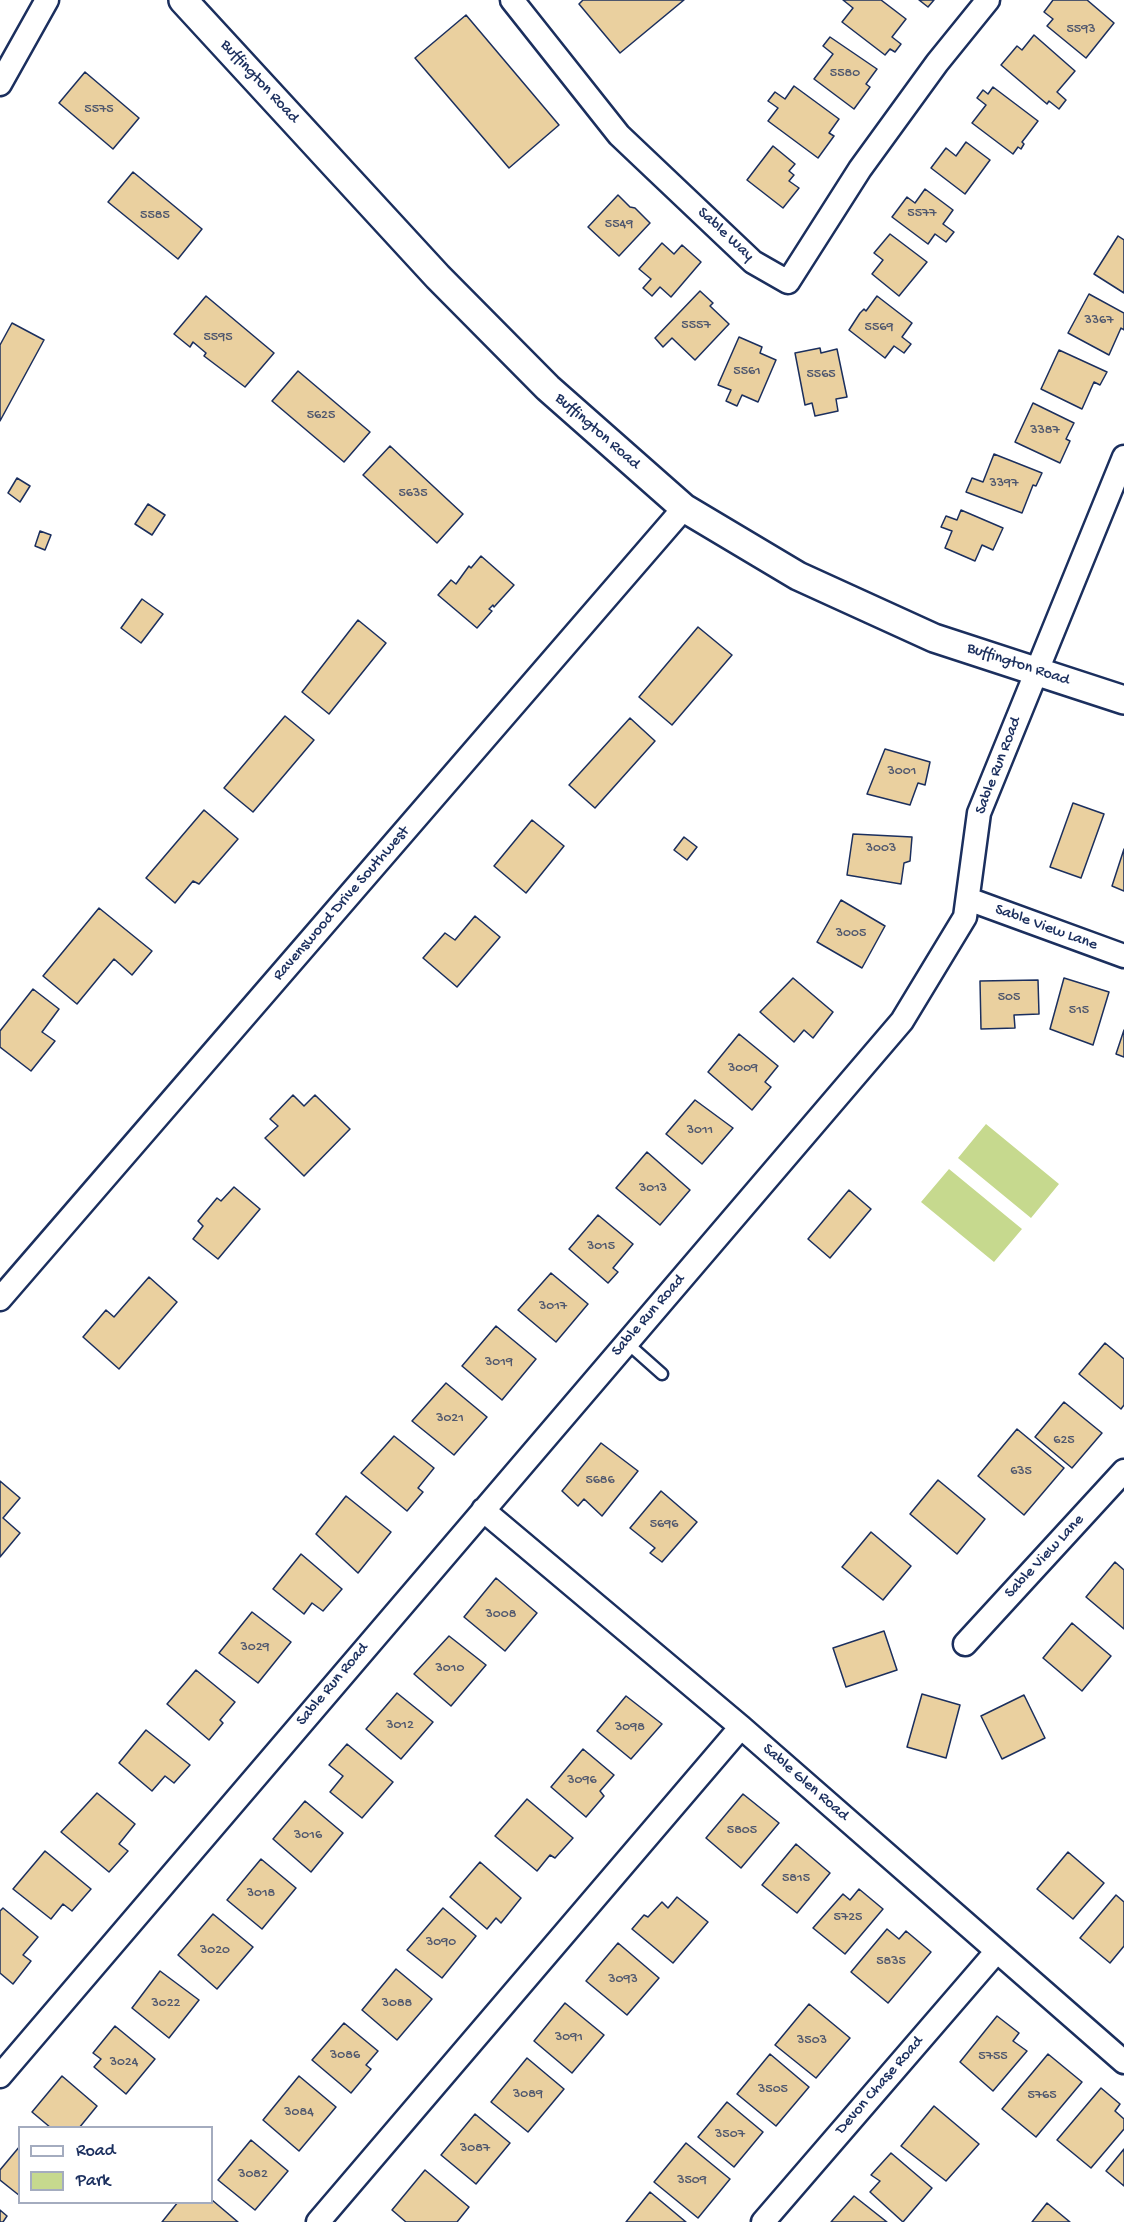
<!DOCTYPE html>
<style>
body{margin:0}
#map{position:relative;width:1124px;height:2222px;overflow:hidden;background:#fff;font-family:"Gochi Hand",sans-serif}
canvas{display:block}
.legend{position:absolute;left:18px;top:2126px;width:195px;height:78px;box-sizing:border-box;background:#fff;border:2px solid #a4acbf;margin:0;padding:8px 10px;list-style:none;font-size:18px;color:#1b2f5e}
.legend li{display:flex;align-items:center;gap:12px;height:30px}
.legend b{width:30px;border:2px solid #a4acbf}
</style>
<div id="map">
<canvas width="1124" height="2222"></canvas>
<ul class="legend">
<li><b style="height:8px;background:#fff"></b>Road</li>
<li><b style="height:16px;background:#c6d98e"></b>Park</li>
</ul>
</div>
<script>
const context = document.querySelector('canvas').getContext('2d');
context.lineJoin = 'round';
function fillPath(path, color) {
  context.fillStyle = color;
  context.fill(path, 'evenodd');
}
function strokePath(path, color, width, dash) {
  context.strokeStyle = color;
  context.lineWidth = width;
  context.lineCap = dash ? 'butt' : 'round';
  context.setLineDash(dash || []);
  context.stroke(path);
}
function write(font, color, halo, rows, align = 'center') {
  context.font = font + ' "Gochi Hand",sans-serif';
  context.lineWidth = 4.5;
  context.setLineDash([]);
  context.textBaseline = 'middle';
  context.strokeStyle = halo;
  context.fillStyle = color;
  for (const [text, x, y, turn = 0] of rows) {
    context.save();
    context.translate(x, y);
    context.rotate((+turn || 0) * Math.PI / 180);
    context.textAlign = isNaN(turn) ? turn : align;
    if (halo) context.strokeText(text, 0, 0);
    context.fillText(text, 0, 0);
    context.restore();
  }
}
const green = new Path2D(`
 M986,1124l73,60 -28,34 -73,-60z
 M949,1169l73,60 -28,33 -73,-60z`);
const building = new Path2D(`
 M583,0h101l-64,53 -41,-49z
 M843,0h38l25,19 -14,18 9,7 -6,8 -5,-3 -5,6 -43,-33 11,-14z
 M919,0h15l-6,7z
 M1053,0h34l27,23 -28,35 -39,-32 6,-7 -9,-7z
 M466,15l93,110 -50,43 -94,-110z
 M1034,35l41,36 -18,21 9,8 -7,9 -10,-8 -2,3 -46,-39 16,-19 5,4z
 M830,37l47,32 -11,15 4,3 -16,22 -40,-30 19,-25 -10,-8z
 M85,72l54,46 -26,31 -54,-46z
 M794,86l45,33 -10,14 5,3 -16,22 -50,-37 10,-13 -10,-7 7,-9 10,7z
 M993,87l45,34 -16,21 2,2 -3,5 -3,-2 -5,7 -41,-31 14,-18 -9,-7 6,-8 5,4z
 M966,142l24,18 -25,34 -34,-26 15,-20 10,8z
 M773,146l22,18 -6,7 5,4 -5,6 10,7 -16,20 -36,-28z
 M133,172l69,57 -24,30 -70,-57z
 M925,189l28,21 -10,14 11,8 -8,10 -11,-8 -7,10 -36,-27 15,-20 8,6z
 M618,195l12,12 5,1 15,15 -31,33 -31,-29z
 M890,234l37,28 -28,34 -27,-22 11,-14 -9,-7z
 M1118,236l6,4v53l-30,-19z
 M662,243l12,11 8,-9 19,17 -30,35 -11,-10 -8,9 -9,-8 8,-9 -12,-10z
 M700,291l13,12 -3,3 19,18 -34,36 -23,-22 -9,9 -8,-9z
 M1089,294l35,19v17l-3,-2 -12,27 -41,-22z
 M206,296l68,57 -29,34 -41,-31 2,-3 -13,-11 -3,5 -16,-13z
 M877,296l35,27 -10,14 9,7 -7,9 -10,-7 -9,12 -36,-28 11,-17 4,-4 2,2z
 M12,323l32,17 -44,81v-76z
 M739,337l23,10 -2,6 16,7 -18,42 -16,-7 -5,11 -11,-5 5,-11 -13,-5z
 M820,348l1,5 16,-4 10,48 -11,2 2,12 -23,5 -3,-13 -7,2 -10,-52z
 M1059,350l48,22 -7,13 -6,-3 -12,27 -41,-20z
 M298,371l72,61 -26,30 -72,-61z
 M1033,403l41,20 -8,16 4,2 -10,22 -45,-21z
 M390,446l73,68 -26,29 -74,-68z
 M994,454l48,19 -6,13 -3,-1 -11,28 -56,-21 6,-14 11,4z
 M17,478l13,8 -10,16 -12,-9z
 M148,504l17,11 -13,20 -17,-11z
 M961,510l42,18 -10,22 -11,-5 -7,16 -30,-13 7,-17 -11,-4 5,-11 11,4z
 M40,531l11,4 -6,15 -10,-4z
 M481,556l33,29 -20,22 -1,-2 -4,4 3,2 -15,17 -39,-33 13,-15 5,4 13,-18 2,2z
 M142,599l21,15 -22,29 -20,-15z
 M358,620l28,23 -57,71 -27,-22z
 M698,627l34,28 -60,70 -33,-28z
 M285,716l29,24 -61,72 -29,-24z
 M630,718l25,23 -60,67 -26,-23z
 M885,749l45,13 -5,23 -7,-2 -8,22 -43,-11z
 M1073,803l31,11 -23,64 -31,-11z
 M204,810l34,29 -39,45 -6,-3 -18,22 -29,-25z
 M532,820l32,26 -38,47 -32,-27z
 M853,834l59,3 -2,24 -6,2 -3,21 -54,-9z
 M684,837l13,10 -10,13 -13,-10z
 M1124,849v42l-12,-5z
 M841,900l44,26 -23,42 -45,-26z
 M99,908l53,43 -20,24 -18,-16 -37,45 -34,-28z
 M475,916l25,21 -43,50 -34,-29 22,-25 10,7z
 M793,978l40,34 -20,26 -9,-8 -10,12 -34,-30z
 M1064,978l45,14 -16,53 -43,-16z
 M1038,980l1,34 -25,1 1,13 -34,1 -1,-48z
 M33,989l26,20 -17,23 13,9 -24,30 -31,-24v-16z
 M1124,1030v27l-8,-3z
 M739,1034l39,32 -13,16 6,5 -19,23 -44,-38z
 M293,1095l11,11 11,-11 35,34 -46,47 -39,-38 13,-12 -8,-7z
 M695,1100l38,28 -31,36 -36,-30z
 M647,1152l43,38 -30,35 -44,-37z
 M234,1187l26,22 -42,50 -25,-20 10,-13 -5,-5 19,-23 4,3z
 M849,1190l22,19 -41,49 -22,-19z
 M598,1215l35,29 -20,24 5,4 -10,11 -39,-34z
 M551,1273l37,31 -32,38 -38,-32z
 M149,1277l28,25 -58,67 -36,-32 23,-27 8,7z
 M496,1326l40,33 -34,41 -40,-34z
 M1105,1343l19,16v46l-3,4 -42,-35z
 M446,1383l41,34 -33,38 -42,-34z
 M1064,1402l38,31 -30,35 -37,-31z
 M1017,1429l47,39 -40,47 -46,-39z
 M394,1436l40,32 -16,20 5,4 -16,19 -46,-38z
 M601,1443l37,28 -36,45 -18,-17 -6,7 -16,-15z
 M938,1480l47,39 -28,35 -47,-40z
 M0,1481l20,17 -17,20 17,15 -20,24z
 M661,1491l36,31 -35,40 -12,-9 5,-5 -25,-20z
 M346,1496l45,36 -33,41 -42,-39z
 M871,1532l40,34 -28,34 -41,-33z
 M301,1554l41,35 -19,22 -11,-8 -8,11 -31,-25z
 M1115,1562l9,8v59l-38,-32z
 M496,1578l41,35 -32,38 -41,-34z
 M252,1612l39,30 -33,41 -39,-30z
 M1072,1623l39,33 -29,35 -39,-33z
 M884,1631l13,39 -51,17 -13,-39z
 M449,1636l37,29 -35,41 -37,-32z
 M196,1670l39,32 -15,18 3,3 -14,17 -42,-36z
 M397,1693l36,29 -32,37 -35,-30z
 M922,1694l38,11 -14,53 -39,-11z
 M1024,1695l21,43 -43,21 -21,-43z
 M626,1696l36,28 -31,35 -34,-28z
 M146,1730l44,35 -16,18 -9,-7 -13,15 -33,-28z
 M347,1744l46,38 -31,36 -32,-26 13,-16 -14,-11z
 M583,1749l31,26 -14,16 4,5 -18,21 -35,-30z
 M97,1793l38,31 -16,20 9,7 -19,21 -48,-40z
 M743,1794l36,29 -38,45 -35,-30z
 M527,1799l46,39 -18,20 -5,-3 -13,16 -42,-35z
 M305,1801l38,32 -32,39 -38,-33z
 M796,1844l34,29 -33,40 -35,-28z
 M45,1851l46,38 -19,22 -9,-7 -12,15 -38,-30z
 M1068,1852l36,31 -31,36 -36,-30z
 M261,1859l35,29 -34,41 -35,-29z
 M480,1862l41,36 -20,25 -5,-5 -9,11 -37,-32z
 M859,1889l24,20 -38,45 -32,-26 30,-34 7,6z
 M1116,1895l8,7v44l-14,17 -30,-25z
 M677,1897l31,25 -35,41 -41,-34 12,-14 4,2 14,-15 6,6z
 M3,1908l35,29 -15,18 8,6 -18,23 -13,-11v-62z
 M443,1908l33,28 -34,42 -35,-28z
 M213,1914l40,33 -36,42 -39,-34z
 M887,1929l12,10 7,-8 25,21 -43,51 -37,-31z
 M618,1943l41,35 -32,37 -41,-34z
 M396,1969l36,30 -35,41 -35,-30z
 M160,1971l39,29 -30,38 -37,-30z
 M565,2003l39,32 -32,38 -38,-32z
 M809,2004l41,34 -34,40 -41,-33z
 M997,2016l22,17 -6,8 14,10 -34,40 -33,-29z
 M344,2023l34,28 -12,14 5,4 -20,24 -39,-33z
 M115,2026l40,33 -29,35 -32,-27 7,-8 -8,-6z
 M770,2054l39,33 -33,39 -39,-32z
 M1048,2054l34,28 -46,55 -34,-28z
 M527,2058l37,31 -36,43 -37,-30z
 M62,2076l35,30 -18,22h-28l-19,-16z
 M299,2076l37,31 -37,44 -36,-31z
 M1101,2088l19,16 -5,7 9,8v10l-33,39 -34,-28z
 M727,2102l36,30 -29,35 -36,-30z
 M934,2106l45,38 -33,37 -45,-35z
 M475,2114l35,29 -34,41 -35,-29z
 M251,2140l37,31 -33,39 -37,-30z
 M686,2143l44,36 -32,39 -44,-36z
 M20,2146v50l-20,-16v-10z
 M1124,2149v37l-18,-15z
 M891,2153l41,35 -29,34 -33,-30 10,-11 -9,-6z
 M425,2170l44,37 -12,15h-51l-14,-12z
 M650,2192l36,30h-60z
 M854,2196l33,26h-56z
 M212,2200l26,22h-76l16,-20h34z
 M1047,2203l23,19h-38z
 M0,2210l7,6 -4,6h-3z`);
const service = new Path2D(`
 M626,1342l36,32`);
const minor = new Path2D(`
 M512,0l107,135 134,127 35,20 72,-113 77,-106 51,-63
 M0,84l47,-84
 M968,899l156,57
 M0,1299l684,-791
 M483,1510l258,217 383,335
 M965,1644l159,-173
 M0,2076l902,-1055 63,-104 14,-104 145,-356
 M318,2222l423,-495
 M763,2222l234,-271`);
const tertiary = new Path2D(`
 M183,0l255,277 110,111 136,120 114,68 136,62 190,62`);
const numberNames = [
 ["5593",1081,30],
 ["5580",845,74],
 ["5575",99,110],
 ["5577",922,214],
 ["5585",155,216],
 ["5549",619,225],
 ["3367",1099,321],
 ["5557",696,326],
 ["5569",879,328],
 ["5595",218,338],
 ["5561",747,372],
 ["5565",821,375],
 ["5625",321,416],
 ["3387",1045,431],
 ["3397",1004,484],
 ["5635",413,494],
 ["3001",902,772],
 ["3003",881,849],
 ["3005",851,934],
 ["505",1009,998],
 ["515",1079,1011],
 ["3009",743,1069],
 ["3011",700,1131],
 ["3013",653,1189],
 ["3015",601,1247],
 ["3017",553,1307],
 ["3019",499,1363],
 ["3021",450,1419],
 ["625",1064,1441],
 ["635",1021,1472],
 ["5686",600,1481],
 ["5696",664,1525],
 ["3008",501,1615],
 ["3029",255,1648],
 ["3010",450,1669],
 ["3012",400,1726],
 ["3098",630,1728],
 ["3096",582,1781],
 ["5805",742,1831],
 ["3016",308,1836],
 ["5815",796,1879],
 ["3018",261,1894],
 ["5725",848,1918],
 ["3090",441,1943],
 ["3020",215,1951],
 ["5835",891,1962],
 ["3093",623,1980],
 ["3022",166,2004],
 ["3088",397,2004],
 ["3091",569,2038],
 ["3503",812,2041],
 ["3086",345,2056],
 ["5755",993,2057],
 ["3024",124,2063],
 ["3505",773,2090],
 ["3089",528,2095],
 ["5765",1042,2096],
 ["3084",299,2113],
 ["3507",730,2135],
 ["3087",475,2149],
 ["3082",253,2175],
 ["3509",692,2181]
];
const streetNames = [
 ["Buffington Road",259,82,47],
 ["Sable Way",725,235,43],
 ["Buffington Road",597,432,41],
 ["Buffington Road",1018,665,18],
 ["Sable Run Road",999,766,-69],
 ["Ravenswood Drive Southwest",342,904,-49],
 ["Sable View Lane",1046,928,20],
 ["Sable Run Road",649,1316,-49],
 ["Sable View Lane",1045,1557,-47],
 ["Sable Run Road",333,1685,-50],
 ["Sable Glen Road",805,1783,41],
 ["Devon Chase Road",880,2086,-49]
];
fillPath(green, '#c6d98e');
fillPath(building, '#ead09f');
strokePath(building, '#1b2f5e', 1.5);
strokePath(service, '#1b2f5e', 15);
strokePath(minor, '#1b2f5e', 27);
strokePath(tertiary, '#1b2f5e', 32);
strokePath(service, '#fff', 10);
strokePath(minor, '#fff', 22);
strokePath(tertiary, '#fff', 27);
write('14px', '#4f576e', null, numberNames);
write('16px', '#1b2f5e', '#fff', streetNames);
</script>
